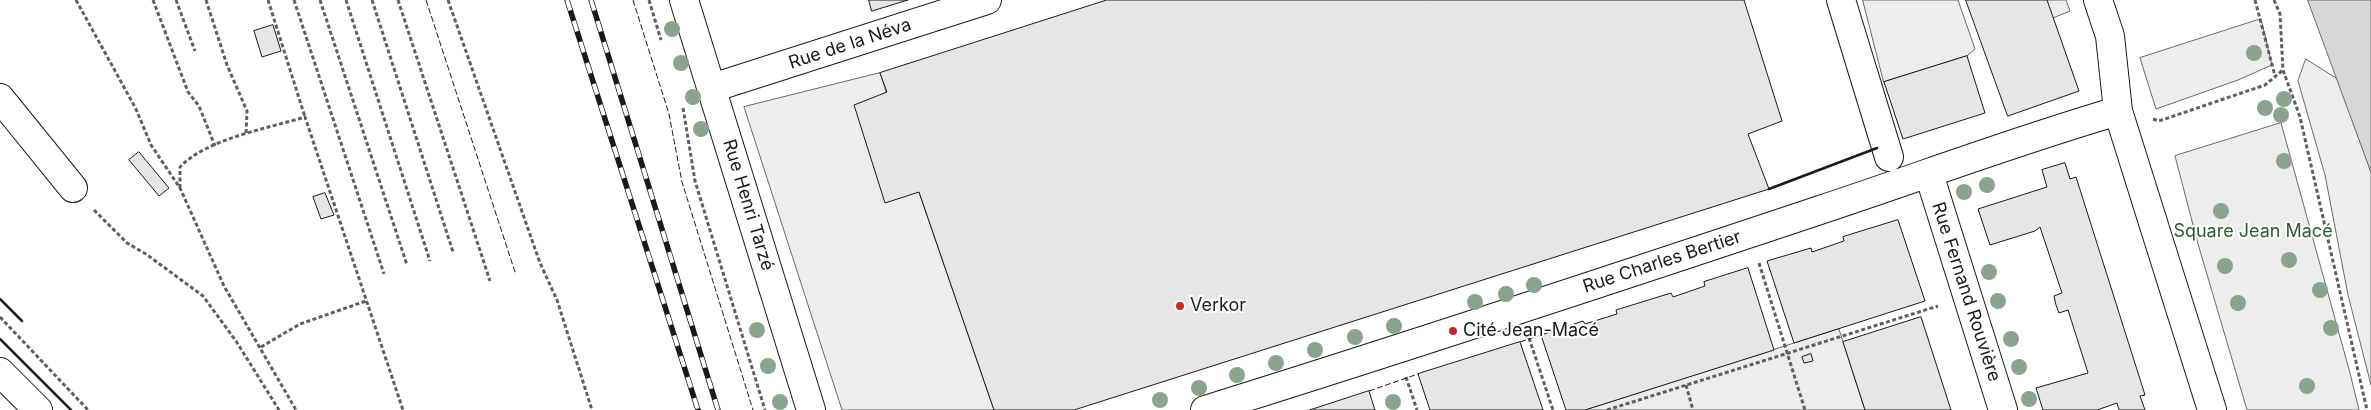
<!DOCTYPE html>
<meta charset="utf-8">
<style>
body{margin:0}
canvas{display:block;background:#fff}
</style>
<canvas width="2371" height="410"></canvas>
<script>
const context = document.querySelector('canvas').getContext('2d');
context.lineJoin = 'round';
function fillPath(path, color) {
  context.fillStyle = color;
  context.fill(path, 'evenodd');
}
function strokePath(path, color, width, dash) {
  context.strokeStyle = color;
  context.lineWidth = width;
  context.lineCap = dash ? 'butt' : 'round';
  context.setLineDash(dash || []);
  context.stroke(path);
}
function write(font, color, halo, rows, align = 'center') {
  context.font = font + ' Inter,sans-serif';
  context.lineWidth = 4;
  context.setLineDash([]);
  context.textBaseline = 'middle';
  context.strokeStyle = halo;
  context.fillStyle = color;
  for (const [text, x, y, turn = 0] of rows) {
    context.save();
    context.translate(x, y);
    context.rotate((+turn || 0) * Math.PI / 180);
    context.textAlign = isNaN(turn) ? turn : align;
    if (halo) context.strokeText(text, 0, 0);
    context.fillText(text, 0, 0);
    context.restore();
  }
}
const built = new Path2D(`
 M1863,0h95l17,49 -8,7 -83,26z
 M2046,0h20l4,11 -17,7z
 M2261,19l11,46 -34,15 -82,29 -16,-51z
 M2306,59l33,21 32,92v213l-23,-90 -23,-120 -27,-94z
 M880,73l39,119 75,218h-152l-98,-303z
 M2281,123l69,250 9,37h-112l-49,-166 -23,-88z
 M1839,329l26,81h-280z`);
const water = new Path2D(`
 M2308,0h63v172z`);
const building = new Path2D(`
 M869,0h39l-36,11z
 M1107,0h637l38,121 -34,13 21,55 -695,221h-80l-75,-218 -34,11 -31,-98 33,-13 -7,-19z
 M1966,0h81l32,91 -71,25z
 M273,25l8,26 -19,6 -8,-26z
 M1967,56l18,57 -82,26 -19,-57z
 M139,152l30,36 -10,8 -30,-36z
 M2065,163l5,16 6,-2 69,218 -5,1 5,14h-26l-2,-7 -20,7h-54l-7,-22 52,-15 -20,-63 -9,3 -3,-8 -2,-9 8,-3 -22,-66 -5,4 -45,14 -12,-36 69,-22 -5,-17z
 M325,193l9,22 -13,4 -8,-22z
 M1898,220l27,81 -131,42 -27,-82 44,-13 1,4 32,-11 -1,-4z
 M1748,268l26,82 -189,60h-19l-25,-75 42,-14 2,3 32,-10 -1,-4 55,-17 2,4 32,-11 -1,-4z
 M1921,317l30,93h-86l-22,-68z
 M1520,342l23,68h-113l-12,-36z
 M1811,354l2,7 -9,2 -2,-6z
 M1369,391l6,19h-65z`);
const path = new Path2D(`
 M76,0l60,109 15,36 29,43 44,98 72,124
 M153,0l35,92 11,14 16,40
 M176,0l19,51
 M206,0l21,65 20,46 -1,23
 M268,0l37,117
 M294,0l90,274
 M320,0l87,265
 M346,0l84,261
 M372,0l81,252
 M398,0l92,281
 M448,0l92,263 17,37 35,110
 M649,0l12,40
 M2255,0l20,76
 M2274,0l6,14 3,56 17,47 67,293
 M683,108l12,73 70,229
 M2153,119l6,2 106,-36 18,-15
 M180,188v-21c26,-28 89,-39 125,-50l98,293
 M94,210l33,33 19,11 57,42 33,45 43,69
 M1759,263l46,147
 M0,317l88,93
 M1529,338l24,72
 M261,347l39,-23 66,-23
 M1406,377l11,33
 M1686,385l7,25
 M1607,410l331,-104`);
const minor = new Path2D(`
 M684,0l127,410
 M1841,0l48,157
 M2098,0l12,36 8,75 94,299
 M712,88l275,-88
 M0,98l73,90
 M1929,174l74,236
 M0,372l38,38
 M1205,410c206,-64 411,-132 615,-200 100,-33 198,-70 298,-99`);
const rail = new Path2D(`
 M567,0l131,410
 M591,0l127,410`);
const fence = new Path2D(`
 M426,0l90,275
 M633,0l36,114 13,68 71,228
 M0,339l71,71
 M1520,342l21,-7
 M1369,391l49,-17`);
const wall = new Path2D(`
 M1769,189l108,-41
 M0,299l22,22
 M0,339l71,71`);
const trees = [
 [672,29],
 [2254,53],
 [681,63],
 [693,97],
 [2284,99],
 [2265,108],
 [2281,115],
 [701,129],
 [2284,161],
 [1987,185],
 [1964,192],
 [2221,211],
 [2289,260],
 [2225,266],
 [1989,272],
 [1534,285],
 [2320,290],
 [1506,294],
 [1998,301],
 [1475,302],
 [2238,303],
 [1394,326],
 [2331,328],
 [757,330],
 [1355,337],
 [2011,339],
 [1315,350],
 [1276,363],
 [768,366],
 [2019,367],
 [1237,375],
 [2307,386],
 [1199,388],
 [2029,399],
 [1160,400],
 [780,402],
 [1393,402]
];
const markers = [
 [1180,306,5,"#c62828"],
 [1453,331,5,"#c62828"]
];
const streetNames = [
 ["Rue de la Néva",850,44,-18],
 ["Rue Henri Tarzé",748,205,73],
 ["Rue Charles Bertier",1662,262,-18],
 ["Rue Fernand Rouvière",1966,292,72]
];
const parkNames = [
 ["Square Jean Macé",2253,232]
];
const poiNames = [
 ["Verkor",1190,306],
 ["Cité Jean-Macé",1463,331]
];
fillPath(built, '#ededed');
strokePath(built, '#6a6a6a', 1);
fillPath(water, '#d7d7d7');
strokePath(water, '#6a6a6a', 1);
fillPath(building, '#e6e6e6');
strokePath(building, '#1a1a1a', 1);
strokePath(minor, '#1a1a1a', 30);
strokePath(path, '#5f5f5f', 3, [4, 2.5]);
strokePath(minor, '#fff', 28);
strokePath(rail, '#1a1a1a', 5.5);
strokePath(rail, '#fff', 4, [11]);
strokePath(fence, '#1a1a1a', 1, [6, 2.5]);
strokePath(wall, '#1a1a1a', 2.5);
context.fillStyle = '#8aa48f';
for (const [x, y] of trees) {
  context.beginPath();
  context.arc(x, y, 8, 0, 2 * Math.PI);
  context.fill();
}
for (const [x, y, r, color] of markers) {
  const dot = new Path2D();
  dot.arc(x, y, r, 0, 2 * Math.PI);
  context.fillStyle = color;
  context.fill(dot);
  strokePath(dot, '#fff', 2);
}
write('18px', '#1a1a1a', '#fff', streetNames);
write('18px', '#2b5a34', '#fff', parkNames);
write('18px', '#1a1a1a', '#fff', poiNames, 'left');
</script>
